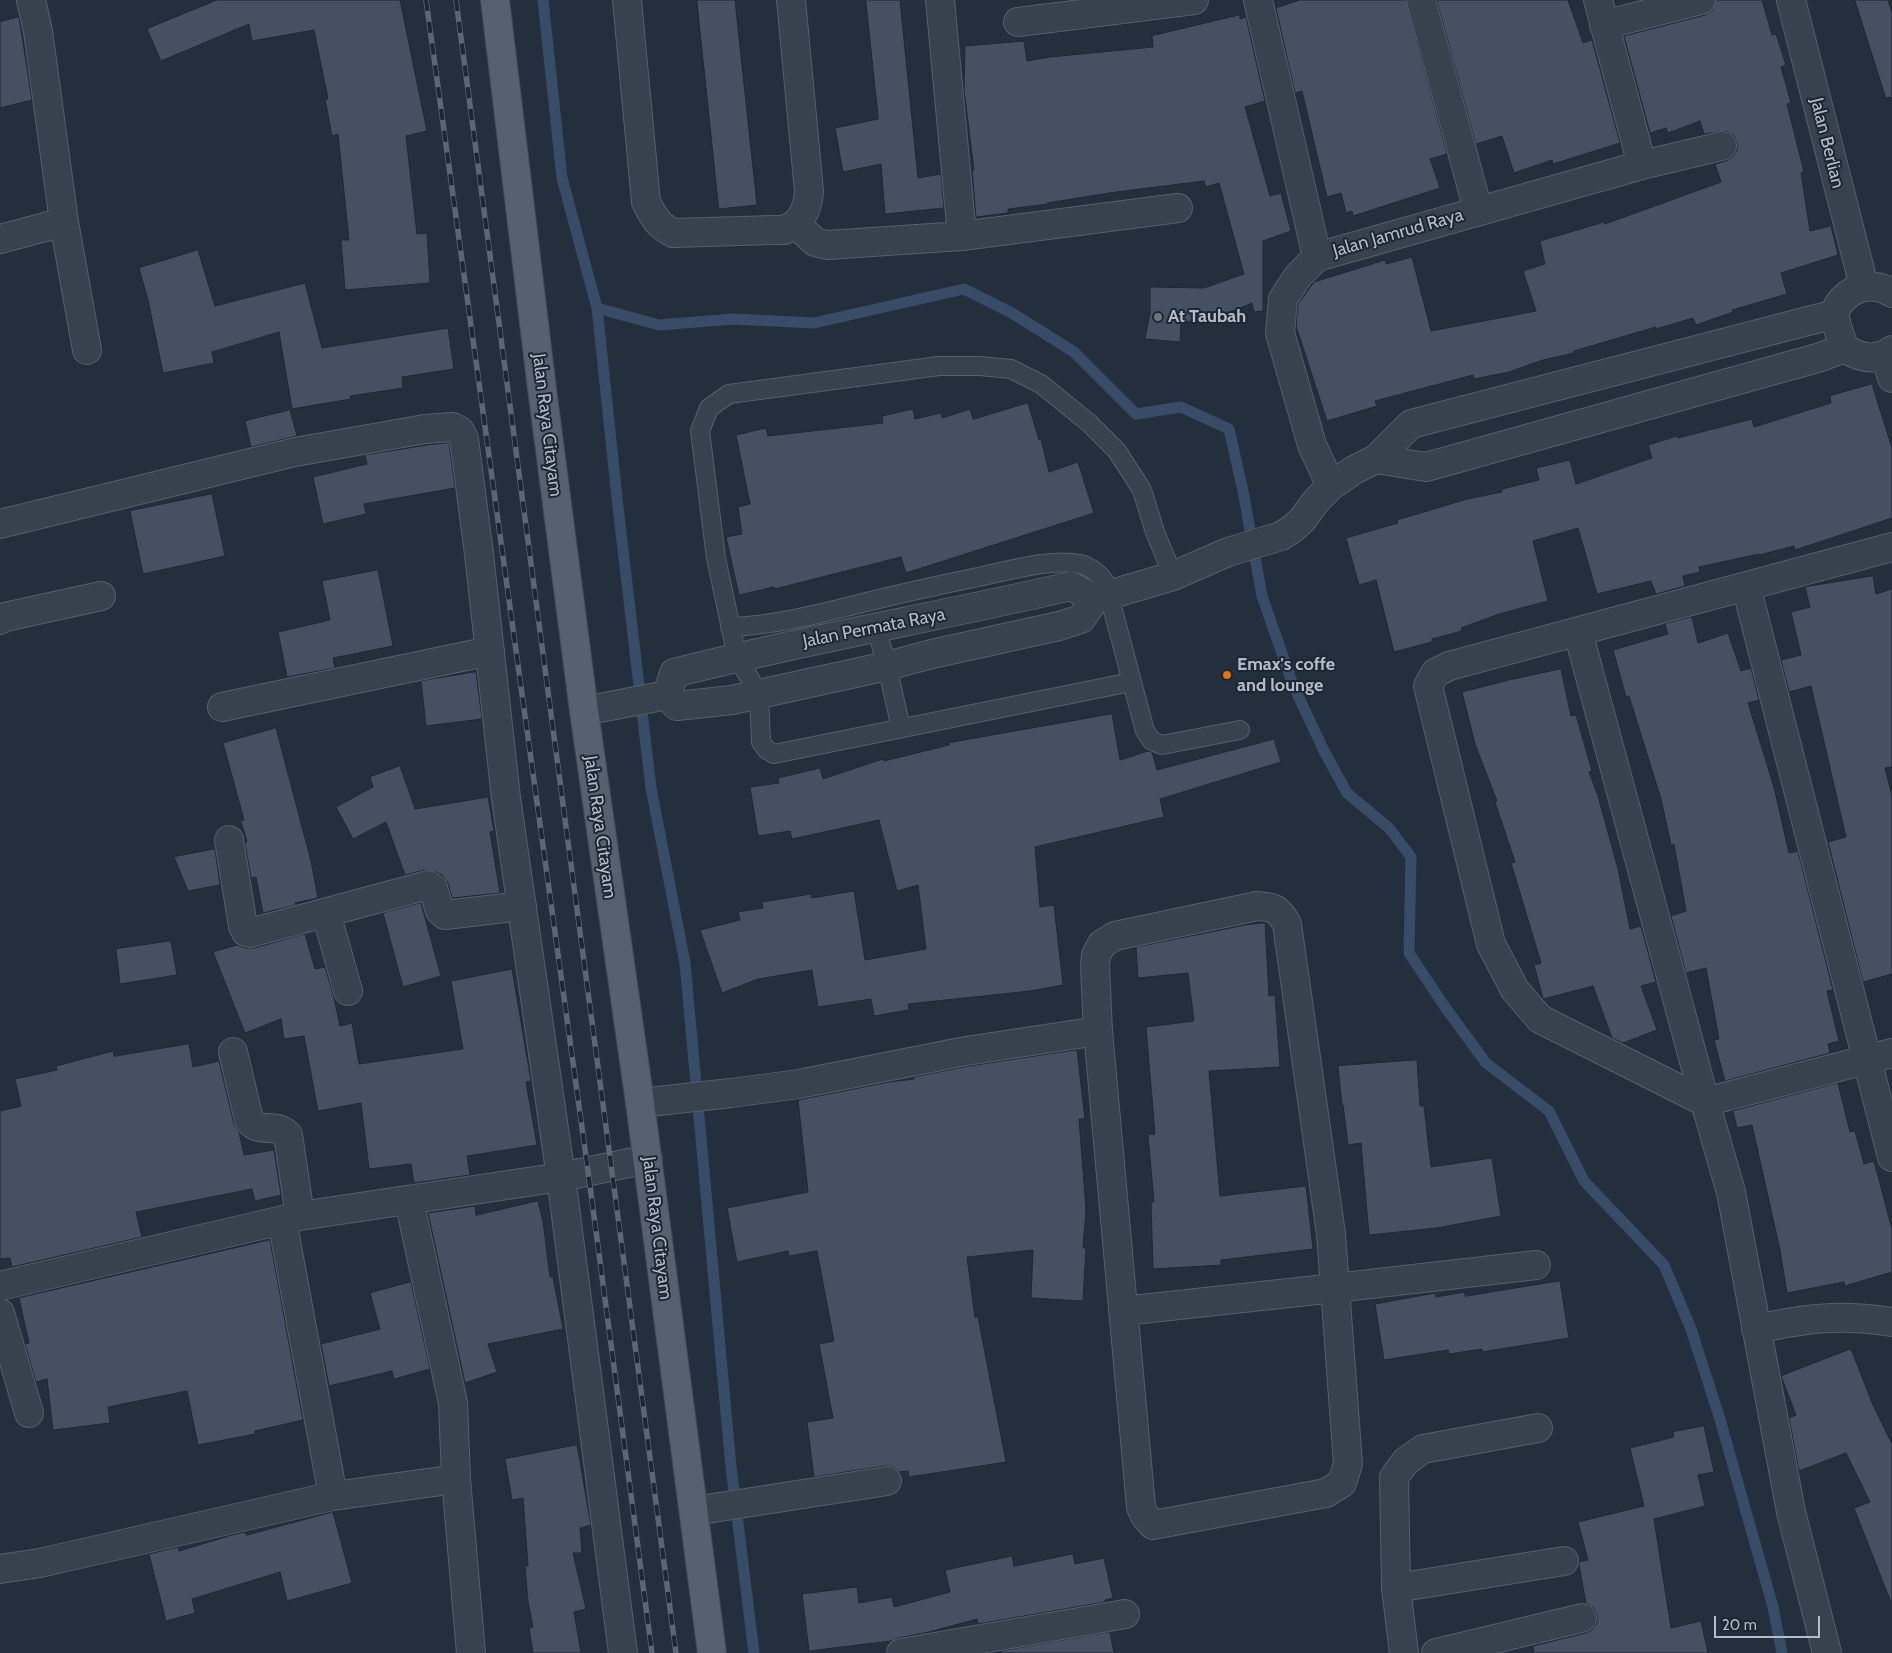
<!DOCTYPE html>
<style>
body{margin:0}
#map{position:relative;width:1892px;height:1653px;overflow:hidden;background:#242f3e;font-family:Cabin,sans-serif}
canvas{display:block}
.scale{position:absolute;left:1714px;top:1616px;width:106px;height:22px;box-sizing:border-box;border:2px solid #b4bcc9;border-top:0;padding-left:6px;font-size:15px;line-height:18px;white-space:nowrap;color:#b4bcc9;-webkit-text-stroke:4px #1d2633;paint-order:stroke}
</style>
<div id="map">
<canvas width="1892" height="1653"></canvas>
<div class="scale">20 m</div>
</div>
<script>
const context = document.querySelector('canvas').getContext('2d');
context.lineJoin = 'round';
function strokePath(path, color, width, dash) {
  context.strokeStyle = color;
  context.lineWidth = width;
  context.lineCap = dash ? 'butt' : 'round';
  context.setLineDash(dash || []);
  context.stroke(path);
}
function fillPath(path, color) {
  context.fillStyle = color;
  context.fill(path, 'evenodd');
}
function write(font, color, halo, rows, align = 'center') {
  context.font = font + ' Cabin,sans-serif';
  context.lineWidth = 4;
  context.setLineDash([]);
  context.textBaseline = 'middle';
  context.strokeStyle = halo;
  context.fillStyle = color;
  for (const [text, x, y, turn = 0] of rows) {
    context.save();
    context.translate(x, y);
    context.rotate((+turn || 0) * Math.PI / 180);
    context.textAlign = isNaN(turn) ? turn : align;
    if (halo) context.strokeText(text, 0, 0);
    context.fillText(text, 0, 0);
    context.restore();
  }
}
const stream = new Path2D(`
 M543,0l19,178 35,130 21,199 33,281 34,175 46,504 23,186
 M597,308l62,17 74,-6 81,4 150,-34 48,24 62,39 62,62 45,-7 48,22 14,62 19,105 31,89 31,66 23,42 42,35 22,29 -2,96 36,54 41,56 63,48 35,70 80,84 27,64 28,87 54,191 9,46`);
const building = new Path2D(`
 M217,0h183l27,131 -21,5 11,98 10,-1 3,50 -85,7 -4,-50h8l-11,-106 -6,2 -7,-37h3l-14,-69 -62,11 -3,-17 -88,37 -14,-32z
 M697,0h38l22,205 -38,4z
 M866,0h34l18,178 23,-4 3,34 -59,6 -4,-50 -38,8 -8,-44 43,-9z
 M1300,0h106l41,154 -17,5 10,29 -87,28 -1,-5 -6,2 -5,-20 -14,4 -25,-106 -7,2 -19,-85z
 M1437,0h131l15,43 9,-3 28,103 -67,21 -1,-4 -38,13 -12,-37 -26,8z
 M1716,0h46l10,35 4,-1 10,31 -5,2 10,36 -4,1 17,68 -3,1 9,58 21,-5 7,29 -57,18 6,21 -55,16 1,2 -37,13 -3,-7 -37,11v-2l-82,24v2l-31,7 -34,12 -35,7 -1,-4 -98,26 2,5 -50,15 -31,-95 2,-22 16,-22 71,-22 1,4 26,-7 19,74 105,-20 -13,-40 22,-7 -5,-23 64,-19 1,2 116,-42 -6,-18 11,-3 7,-4 4,-7v-7l-3,-7 -8,-5 -22,3 -4,-13 -32,12 -2,-5 -16,5 -26,-97 81,-21 7,-4z
 M1855,0h33l4,13v84l-6,1z
 M1240,15v4l6,-2 19,84 -20,6 25,89 11,-3 10,38 -28,10v70l-9,1 -2,-9 -41,17 -30,2 -1,20 -35,-3 5,-26v-26l54,1 40,-14 -25,-91 -13,4 -2,-6 -88,11 -69,11 1,1 -40,5v4l-32,4 -4,-47h2l-10,-80 1,-44 59,-5 3,20 23,-4 103,-10 -1,-11z
 M19,17l13,83 -32,8v-86z
 M198,250l17,56 90,-23 17,65 126,-20 6,41 -52,8 1,11 -53,8 1,3 -59,10 -13,-77 -67,20 2,11 -51,10 -15,-73 -9,-32z
 M1872,384l20,64v70l-97,32 -1,-4 -35,9v-1l-60,13 1,5 -17,4 2,10 -29,8 -5,-13 -54,13 -19,-66 -45,13 15,60 -49,13 -38,14 1,3 -30,8v3l-38,10 -18,-72 -17,5 -13,-47 52,-15 -1,-3 70,-21 35,-7v-3l37,-9 -3,-12 34,-8 6,24 76,-26 -4,-13 29,-9 1,2 74,-19 2,8 77,-24 -1,-7z
 M1028,403l11,37 2,-1 8,33 29,-10 16,51 -188,60 -5,-16 -126,32 -1,-2 -35,8 -13,-58 16,-3 -4,-27 12,-3 -14,-69 30,-7 2,8 115,-13 -1,-7 31,-7 2,10 26,-6 1,5 28,-9 3,10z
 M290,410l7,26 -46,11 -6,-26z
 M449,443l6,45 -91,16 2,10 -43,10 -10,-47 54,-13 -2,-9 62,-10z
 M212,494l13,62 -82,18 -13,-63z
 M378,570l15,76 -60,12 2,10 -48,9 -9,-45 52,-12 -8,-39z
 M1873,576l3,18 16,-5v178l-7,1 7,28v178l-29,8 -35,-140 18,-5 -35,-151 -22,6 -8,-32 20,-5 -10,-43 19,-5 -5,-20z
 M1692,617l6,26 30,-10 13,38 10,-3 8,32 -11,3 26,84 15,66 9,-2 35,139 -6,1 12,50 -11,3 2,9 -105,28 -11,-41 5,-1 -13,-71 -20,5 -15,-57 15,-5 -12,-67 -3,1 -10,-46 -32,-103 -3,1 -13,-47 55,-16 -3,-10z
 M1561,669l10,47 5,-1 16,56 -3,1 9,24 20,73 12,60 11,-3 15,56 -15,4 16,44 -34,13 -11,-5 -19,-52 -50,13 -9,-34 7,-2 -30,-100 4,-1 -20,-60 2,-1 -22,-57 -13,-52 47,-12z
 M476,672l6,47 -56,7 -5,-45z
 M1112,714l8,46 28,-9 4,1 5,18 117,-31 7,23 -121,37 4,18 -129,30 5,60 14,-2 9,80 -33,6 -122,13 1,6 -35,6 -3,-17 -53,8 -6,-37 -54,9 -36,14 -22,-63 40,-10 -2,-8 25,-4 -1,-6 49,-8 1,4 42,-7 11,69 61,-11 -8,-64 -21,6 -18,-71 -87,19 -2,-8 -32,5 -8,-49 29,-4 -1,-5 42,-10 3,11 60,-20 1,2 65,-16v-2z
 M276,728l35,133 7,37 -23,5 1,2 -33,8 -7,-36 -5,1 -6,-35 2,-1 -6,-21 3,-1 -21,-77z
 M400,766l15,43 73,-12 6,34 -4,1 10,61 -48,5 -4,-15 -6,-8 -6,-3 -12,-2 -19,5 -19,-53 -33,17 -17,-32 37,-20 -3,-10z
 M215,849l5,36 -32,6 -14,-34z
 M421,903l20,73 -38,11 -20,-74z
 M1265,923l4,73 6,-1 5,72 -71,4 11,125 86,-10 7,63 -92,11v5l-68,4 -2,-67h3l-6,-67 7,-1 -9,-107 48,-6 -6,-48 -50,5 -2,-31 109,-22z
 M305,934l10,35 10,-2 9,31 6,28 12,-3 7,41 104,-15 -12,-68 61,-12 19,112 -5,1 11,63 -70,11 3,19 -56,8 -3,-19 -42,5 -8,-66 -43,8 -14,-75 -20,3 -3,-20 -36,14 -32,-81 24,-7 9,3h8z
 M171,941l6,34 -57,9 -4,-35z
 M189,1044l4,23 26,-6 15,63 5,8 5,23 30,-5 7,45 -26,6 -3,-12 -116,23 6,25 -130,30 -2,-9 -10,1v-148l21,-5 -6,-27 42,-9 -1,-4 57,-15 1,5z
 M1077,1050l8,69h-6l7,90 -3,39h3l-3,53 -52,-3 2,-48 -66,7 8,60h3l28,145 -97,15 -1,-6 -9,1 -6,-5 -8,-1 -71,11 -7,-55 26,-4 -14,-74 15,-3 -17,-90 -28,5 -1,-5 -51,11 -10,-54 81,-16 -10,-92 91,-18 25,-3 -1,-2 56,-11z
 M1417,1060l3,46h4l7,61 61,-9 9,58 -64,12 -68,7 -8,-92 -13,2 -5,-40h-1l-4,-39z
 M1838,1083l12,49 5,-1 9,33 10,-3 18,68v43l-47,14 -1,-4 -57,11 -7,-43 -28,-125 -15,3 -4,-17z
 M538,1201l5,20 7,56h3l10,52 -75,15 9,28 -32,11 -37,-170 47,-7 1,9z
 M270,1240l33,180 -48,11v3l-57,11 -11,-54 -79,16 2,16 -57,7 -6,-51 -11,3 -11,-38 4,-1 -10,-45z
 M1560,1281l9,57 -87,14v-3l-33,5 -1,-4 -64,10 -9,-56 60,-11 1,4 29,-5v4z
 M411,1282l19,87 -36,10 -2,-8 -63,15 -8,-42 59,-15 -10,-36z
 M1851,1349l22,56 19,39v156h-2l-36,-92 16,-6 -24,-49 -47,18 -10,-53 7,-3 -15,-39z
 M1704,1426l10,46 -16,3 7,31 -51,13 17,109 30,-7 7,32h-174l-1,-7 53,-13 6,-3 5,-7v-8l-3,-7 -8,-5 -7,-38v-3l9,-2 -10,-38 66,-16 -14,-58 44,-11 -1,-5z
 M577,1445l14,80 -11,3 2,25h-9l13,56 -12,3 7,41h-48l-4,-25 4,-1 -5,-25 -3,-36h3l-5,-68 -11,2 -7,-41z
 M333,1512l19,71 -65,18 -7,-29 -88,27 3,14 -29,8 -17,-67 29,-7 1,4 53,-16 13,-3 1,3z
 M1073,1554l2,10 29,-6 9,40 -8,2v2l-127,22 -1,-5 -48,13 -31,6 -7,3 -82,10 -7,-57 55,-7 2,16 33,-6 2,10 56,-15 -5,-22 67,-14 2,10z
 M1110,1632l4,21h-113v-2z`);
const lane = new Path2D(`
 M730,627c52,-2 103,-17 153,-29 33,-8 66,-15 100,-22 29,-6 68,-18 97,-12 10,2 21,11 26,20l39,147 7,10 10,4 78,-15
 M876,627l11,39 14,62
 M1131,682l-357,72 -7,-4 -6,-8 -2,-48 -22,-37 -21,-99 -16,-127 9,-23 20,-14 210,-28h41l31,3 30,15 48,39 28,28 25,39 13,42 18,44`);
const street = new Path2D(`
 M31,0l7,31 26,191 23,128
 M627,0l19,202c8,15 11,23 27,31l101,-3h10l12,-6 19,18 12,3 135,-9
 M791,0l18,191c-1,14 -4,22 -13,33
 M940,0l22,236 216,-28
 M1258,0l59,257
 M1421,0l57,210
 M1598,0l44,165
 M1791,0l73,286
 M1018,22l176,-22
 M1604,25l97,-25
 M0,239l64,-17
 M1892,293c-17,-10 -36,-8 -50,7 -3,4 -7,8 -7,13 -1,9 7,26 9,35 16,10 32,14 48,2
 M1885,355l7,23
 M1376,459l50,8 395,-110 23,-9
 M1331,486l-19,-41 -32,-112 3,-34 15,-23 19,-19 325,-92 80,-19
 M0,524l295,-72 130,-23 28,-2 7,4 4,8 15,115 27,244 55,379 62,476
 M1892,547l-443,119 -14,7 -7,13 63,258 24,46 25,29 165,83 187,-49
 M1746,586l146,571
 M0,620l5,-3 96,-21
 M1578,632l127,470 26,90 60,320 36,141
 M667,695l10,11 55,-6 155,-34 45,-12 127,-28 22,-7 14,-20 78,-23 55,-24 53,-16 11,-7 10,-9 14,-19 15,-15 23,-16 22,-11 35,-35 424,-110
 M667,695l7,-22c131,-34 265,-56 397,-87l24,13
 M222,707l268,-56
 M584,711l83,-16
 M229,840l14,86 3,6 4,1 178,-48 5,3 7,23 5,4 77,-9
 M326,913l22,78
 M233,1052l16,68c10,15 26,1 39,15l12,81
 M640,1103l91,-10 68,-9 167,-33 132,-20
 M282,1220l51,276
 M0,1286l300,-70 261,-39 87,-18
 M1123,1311l212,-23 -4,-54 -44,-310c-9,-16 -13,-17 -30,-18l-142,30 -13,8 -6,11 -1,11 3,65 43,476 4,9 8,9 173,-32 16,-10 6,-19 -13,-176 201,-23
 M0,1313l29,100
 M1756,1329c52,-11 83,-15 136,-7
 M456,1479l15,174
 M694,1511l193,-30
 M0,1569l40,-6 293,-67 123,-17 -3,-76 -44,-203
 M1396,1588l168,-27
 M901,1653l224,-39
 M1404,1653l-8,-65 -2,-111 12,-16 17,-12 115,-21
 M1436,1653l146,-35`);
const primary = new Path2D(`
 M495,0l46,381 43,330 56,392 72,550`);
const rail = new Path2D(`
 M426,0l162,1171 64,482
 M456,0l220,1653`);
const markers = [
 [1158,317,5,"#6b7280"],
 [1227,675,5,"#e8710a"]
];
const streetNames = [
 ["Jalan Berlian",1827,143,76],
 ["Jalan Jamrud Raya",1398,233,-16],
 ["Jalan Raya Citayam",547,425,83],
 ["Jalan Permata Raya",874,628,-11],
 ["Jalan Raya Citayam",600,827,82],
 ["Jalan Raya Citayam",657,1228,83]
];
const poiNames = [
 ["At Taubah",1168,317],
 ["Emax's coffe",1237,665],
 ["and lounge",1237,686]
];
strokePath(stream, '#394c67', 11);
fillPath(building, '#455162');
strokePath(building, '#1f2835', 1);
strokePath(lane, '#565f6c', 20);
strokePath(street, '#565f6c', 30);
strokePath(primary, '#414a57', 30);
strokePath(lane, '#38414e', 18);
strokePath(street, '#38414e', 28);
strokePath(primary, '#56606e', 28);
strokePath(rail, '#5a6575', 5.5);
strokePath(rail, '#1d2633', 4, [11]);
for (const [x, y, r, color] of markers) {
  const dot = new Path2D();
  dot.arc(x, y, r, 0, 2 * Math.PI);
  context.fillStyle = color;
  context.fill(dot);
  strokePath(dot, '#1d2633', 2);
}
write('18px', '#b4bcc9', '#1d2633', streetNames);
write('bold 18px', '#b4bcc9', '#1d2633', poiNames, 'left');
</script>
